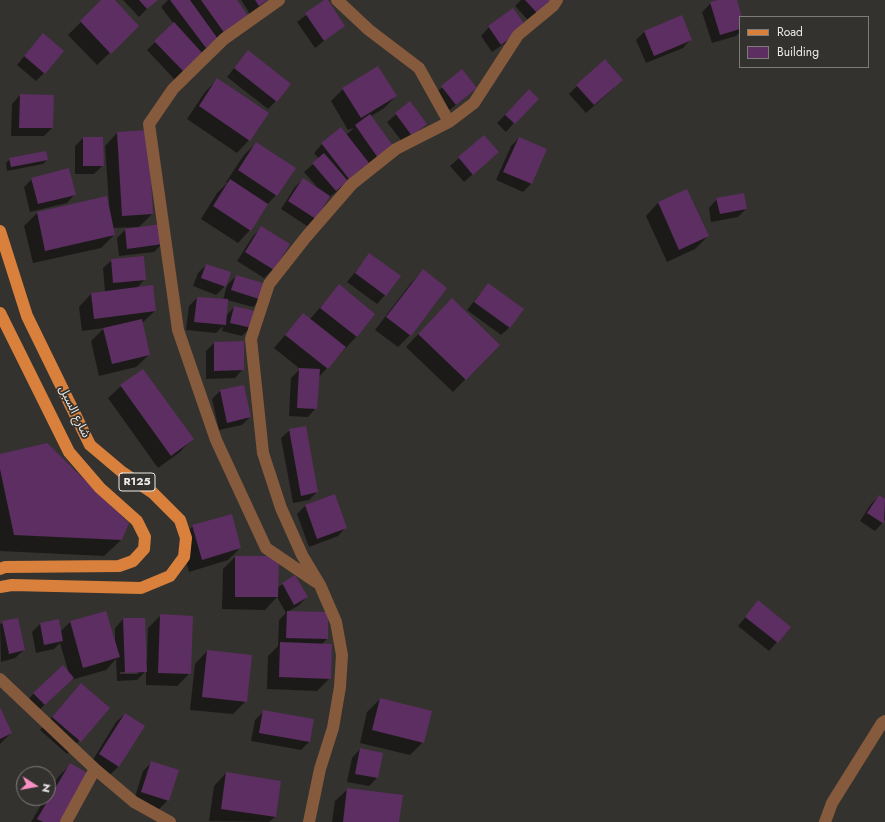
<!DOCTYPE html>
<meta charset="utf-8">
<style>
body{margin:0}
#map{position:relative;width:885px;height:822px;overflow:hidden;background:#34322e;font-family:Jost,sans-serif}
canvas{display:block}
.legend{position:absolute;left:739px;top:16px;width:130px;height:52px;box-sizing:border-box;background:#34322e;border:1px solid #7e7c79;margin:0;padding:5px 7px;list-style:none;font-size:12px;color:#edecea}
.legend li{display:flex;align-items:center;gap:8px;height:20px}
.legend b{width:20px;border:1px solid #7e7c79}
.north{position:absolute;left:16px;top:766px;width:40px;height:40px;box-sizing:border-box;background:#34322e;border:1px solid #7e7c79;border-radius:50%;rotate:101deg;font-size:11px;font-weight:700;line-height:16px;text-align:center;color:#edecea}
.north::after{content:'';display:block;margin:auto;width:14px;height:18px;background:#fa8fc6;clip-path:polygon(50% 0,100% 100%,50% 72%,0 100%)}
</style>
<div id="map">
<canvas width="885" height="822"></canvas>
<ul class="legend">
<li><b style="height:5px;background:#d8803c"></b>Road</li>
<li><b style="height:11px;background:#5c2e61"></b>Building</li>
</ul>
<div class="north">N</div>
</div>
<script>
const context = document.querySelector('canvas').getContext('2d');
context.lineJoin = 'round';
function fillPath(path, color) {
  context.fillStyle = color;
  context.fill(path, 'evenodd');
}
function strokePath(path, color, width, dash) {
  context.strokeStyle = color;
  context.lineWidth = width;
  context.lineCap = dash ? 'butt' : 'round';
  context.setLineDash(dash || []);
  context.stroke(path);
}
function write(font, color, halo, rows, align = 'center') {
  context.font = font + ' Jost,"Noto Sans Arabic",sans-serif';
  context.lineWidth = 3.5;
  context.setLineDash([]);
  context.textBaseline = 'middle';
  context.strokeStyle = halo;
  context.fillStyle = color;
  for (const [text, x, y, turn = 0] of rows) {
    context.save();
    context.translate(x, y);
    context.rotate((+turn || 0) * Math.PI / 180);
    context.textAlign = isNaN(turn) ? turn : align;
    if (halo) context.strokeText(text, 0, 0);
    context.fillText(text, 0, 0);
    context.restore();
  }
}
const shadow = new Path2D(`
 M103,0h10l25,26 -41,39 -29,-30z
 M123,0h33l-17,17z
 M168,0h68l12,17 -47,36 -25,28 -29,-31 27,-26 -13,-17z
 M241,0h29l-20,14z
 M326,0l18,25 -29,23 -18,-26z
 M521,0h30l-22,21 -14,-15z
 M721,0h15l5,17 -1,15 -4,4 -24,7 -10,-31 9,-9z
 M489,27l28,8 -25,17 -11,-16z
 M644,32l47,7 -8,9 -37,15 -10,-23z
 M35,43l9,30 -8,8 -19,-16z
 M248,51l28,50 -8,8 -41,-32z
 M462,71l5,25 -20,16 -14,-17z
 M217,80l32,60 -12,13 -50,-34 18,-27z
 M577,86l37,2 -28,25 -17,-19z
 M343,89l53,7 -13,13 -12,7 21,31 -65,52 -12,19 -8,8 -26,-17 14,-22 8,-8 14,8 -13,-15 15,-13 -5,-6 8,-9 24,-9 8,-7 -6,2 -17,-29z
 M20,95l33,1 -1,32 -8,8h-33l1,-32z
 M521,99l-7,24 -8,9 -9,-9z
 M410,103l16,21 -23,19 -16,-21z
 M117,133l35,81 -13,13 -26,1 1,7 -13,13 -68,15 -9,-37 13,-13 69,-15 3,6 -4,-58z
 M484,136l14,16 -34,30 -14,-16z
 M83,138l20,27 -9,9h-19v-28z
 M519,138l12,46 -8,8 -27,-12 15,-34z
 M256,143l20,52 -10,11 -16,24 -12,13 -37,-24 16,-26 10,-10 -1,-1 18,-27z
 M10,159l37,1 -4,4 -36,7 -1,-8z
 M32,179l43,15 -8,9 -37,9 -6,-25z
 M687,190l21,46 -13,13 -28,13 -21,-46 12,-13z
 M717,199l29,10 -8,8 -27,5 -2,-14z
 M262,227l27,17 -16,25 -9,9 -27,-17 16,-25z
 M125,230l37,14 -8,8 -35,4 -2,-18z
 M370,254l15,41 -8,9 -30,-22z
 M112,260l33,19 -8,9 18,23 -13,12 7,32 -13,12 -37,9 -8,-35 13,-13 -22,3 -3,-24 12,-13 14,-2 -2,-24z
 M206,265l19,21 -9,9 -23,-9 5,-13z
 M423,270l-13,65 -12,12 -23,-17 36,-47z
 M236,276l25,23 -8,8 -26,-7 -1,16 8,-9 17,20 -9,9 -20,-5 1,-5 -7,7 -30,-3 3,-24 8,-8 26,2 4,-15z
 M488,284l22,43 -9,8 -34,-25z
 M339,286l35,28 -18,23 -38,41 -2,30 -8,9 -19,-1 2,-38 9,-9 -26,-21 29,-34 7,5z
 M439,312l59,33 -45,47 -47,-45z
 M214,343l29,26 -8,9 -29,1v-28z
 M121,386l71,53 -12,13 -22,16 -50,-70z
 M220,391l30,26 -8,8 -23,5 -7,-31z
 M290,430l27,62 -8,8 -16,3 -12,-65z
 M0,455l121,85 -17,16 -104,-5z
 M334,495l12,32 -8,9 -29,11 -12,-33 8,-8z
 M879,496l6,4v20l-10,11 -15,-10 11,-17z
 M193,526l47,22 -12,12 -39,12 -9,-33z
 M235,557l42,31 18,-12 12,21 -9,9 -11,6 40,1v26l-6,6 9,33 -13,13 -50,-2 1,-33 10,-10 1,-26 7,-7 -9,-16 -12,13 -43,-1 1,-40z
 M758,602l32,25 -21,24 -31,-25z
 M105,612l10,32v-16l8,-9 22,41h2l1,-32 13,-13 29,58 -13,13 -31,-1v-14l-9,9 -20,1 -1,-22 -10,11 -35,10 -35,33 -10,-11 8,-9 35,-19 -9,-31 -6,6 -18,4 -4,-21 8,-8 18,-4 2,12 10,-10zM120,672h18v2h-18z
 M17,619l7,31 -9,8 -14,4 -1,-38z
 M207,651l39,50 -13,13 -43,-4 5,-46z
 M82,684l27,24 -42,46 -27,-24z
 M380,699l43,43 -13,13 -50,-12 7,-31z
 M0,709l11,24 -11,11z
 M264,711l45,31 -8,8 -50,-9 4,-21z
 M125,714l19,12 -26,41 -8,8 -19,-12 25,-41z
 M360,749l17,29 -8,8 -22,-4 5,-24z
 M152,762l16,38 -9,9 -25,-9 9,-29z
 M71,764l-2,58h-38l14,-24h3v-5l10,-16z
 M226,773l49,44 -6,5 -60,-1 5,-35z
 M348,789l50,33h-66l3,-21z`);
const building = new Path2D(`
 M101,0h14l24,26 -28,28 -31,-33z
 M139,0h19l-11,9z
 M170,0h20l28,39 -12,9z
 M201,0h36l12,17 -24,17z
 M255,0h13l-9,6z
 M324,0h4l17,26 -21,15 -19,-28z
 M525,0h27l-14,14z
 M718,0h19l5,17h-2v12l-20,6 -10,-33z
 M513,8l13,18 -25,19 -13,-19z
 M682,15l10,25 -38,16 -10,-25z
 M174,22l30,33 -19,18 -31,-32z
 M43,33l21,18 -19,23 -21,-18z
 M248,50l43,34 -14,18 -43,-34z
 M605,59l18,21 -29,25 -18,-20z
 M378,66l19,30 -36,22 -19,-30z
 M462,69l15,19 -21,17 -15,-19z
 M217,78l52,35 -19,28 -51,-35z
 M529,89l10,10 -24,25 -10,-9z
 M20,94l34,1 -1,33h-34z
 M410,101l17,23 -15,12 -17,-23z
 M370,114l24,33 -16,11 -23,-33z
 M341,127l28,36 -20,16 -28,-36z
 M148,130l5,84 -31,2 -5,-84z
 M484,135l15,17 -26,23 -15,-18z
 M83,137h20l1,29h-21z
 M519,137l28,12 -15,35 -29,-12z
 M256,142l40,26 -19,28 -39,-26z
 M46,151l2,9 -37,7 -2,-9z
 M324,153l24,28 -12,10 -24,-28z
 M69,168l7,27 -38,9 -7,-26z
 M303,178l27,18 -14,23 -28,-18z
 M230,179l38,25 -17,27 -38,-25z
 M687,189l22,47 -30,14 -21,-48z
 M744,193l3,16 -27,5 -4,-16z
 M107,196l8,39 -70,16 -8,-39z
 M161,224l2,20 -36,5 -2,-20z
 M261,226l29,18 -16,26 -29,-18z
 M369,253l32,23 -15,20 -31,-23z
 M144,256l2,24 -33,3 -2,-24z
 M206,264l25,8 -5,15 -25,-9z
 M423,269l24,19 -36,48 -25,-19z
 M236,275l30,9 -4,16 -31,-10z
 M488,283l36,26 -14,19 -36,-26z
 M339,284l36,30 -18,23 -37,-29z
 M153,285l3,26 -62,8 -3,-26z
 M197,297l31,2 -2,26 -32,-3z
 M452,298l48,47 -34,35 -48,-46z
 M234,306l21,5 -3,17 -22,-5z
 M303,313l43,34 -18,22 -43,-34z
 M142,319l8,36 -38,9 -9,-36z
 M244,341v29l-30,1v-29z
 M299,368l21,1 -3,40 -20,-1z
 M143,369l51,70 -23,17 -51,-71z
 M244,385l7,32 -24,6 -7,-33z
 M306,426l12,66 -17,4 -12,-67z
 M47,443l82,80 -7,17 -108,-5 -14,-66v-15z
 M335,494l12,34 -30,11 -12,-34z
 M879,495l6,4 -1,25 -17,-11z
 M232,514l9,34 -39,12 -10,-35z
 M235,556h44l-1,41h-43z
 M295,575l13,22 -14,8 -12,-22z
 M758,600l33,27 -13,16 -33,-26z
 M106,611l14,46 -37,11 -13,-47z
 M287,611l41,1v27l-42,-1z
 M160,614l33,2 -2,58 -33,-1z
 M18,618l7,32 -16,4 -7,-33z
 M123,618h22l2,54 -22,1z
 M59,619l4,22 -19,4 -4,-22z
 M280,642l52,2 -1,35 -52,-2z
 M207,650l45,5 -5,47 -45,-5z
 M63,665l11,13 -29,27 -12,-12z
 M81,683l29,25 -29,34 -29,-25z
 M380,698l52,13 -8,32 -52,-13z
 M0,707l12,26 -12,6z
 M263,710l51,9 -4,23 -51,-9z
 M125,713l20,13 -26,41 -20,-13z
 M360,748l23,5 -5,25 -23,-4z
 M151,761l28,9 -10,31 -28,-9z
 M70,763l26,15 -26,44h-27l-6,-3z
 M226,772l55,9 -5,36 -55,-8z
 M347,788l56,7 -4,27h-56z`);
const street = new Path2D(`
 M279,0l-55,39 -51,50 -24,35 29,206 38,110 50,108 50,34
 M337,0l32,30 50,38 30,54
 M0,679l95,90 39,33 36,20
 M66,822l29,-53
 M309,822l11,-53 13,-41 7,-41 2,-32 -6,-33 -16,-37 -18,-30 -21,-47 -18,-55 -12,-114 18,-55 37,-47 46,-53 44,-35 53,-27 25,-19 44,-68 35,-29 4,-6
 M825,822l7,-19 50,-80 3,-2`);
const primary = new Path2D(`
 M0,231l27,85 63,129 32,27 31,21 27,27 6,18 -2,19 -14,19 -29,12 -129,-3 -12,2
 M0,313l69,139 31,36 37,33 8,16 -1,12 -11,12 -14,5 -114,1 -5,2`);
const shields = [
 [137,482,36]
];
const shieldNames = [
 ["R125",137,482]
];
const streetNames = [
 ["شارع السبل",74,412,64]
];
fillPath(shadow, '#0007');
fillPath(building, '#5c2e61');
strokePath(street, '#865b3d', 12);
strokePath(primary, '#d8803c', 12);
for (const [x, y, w] of shields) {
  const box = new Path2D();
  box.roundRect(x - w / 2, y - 9, w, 18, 3);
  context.fillStyle = '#34322e';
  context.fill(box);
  strokePath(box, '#edecea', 1);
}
write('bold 11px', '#edecea', null, shieldNames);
write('12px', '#edecea', '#34322e', streetNames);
</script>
